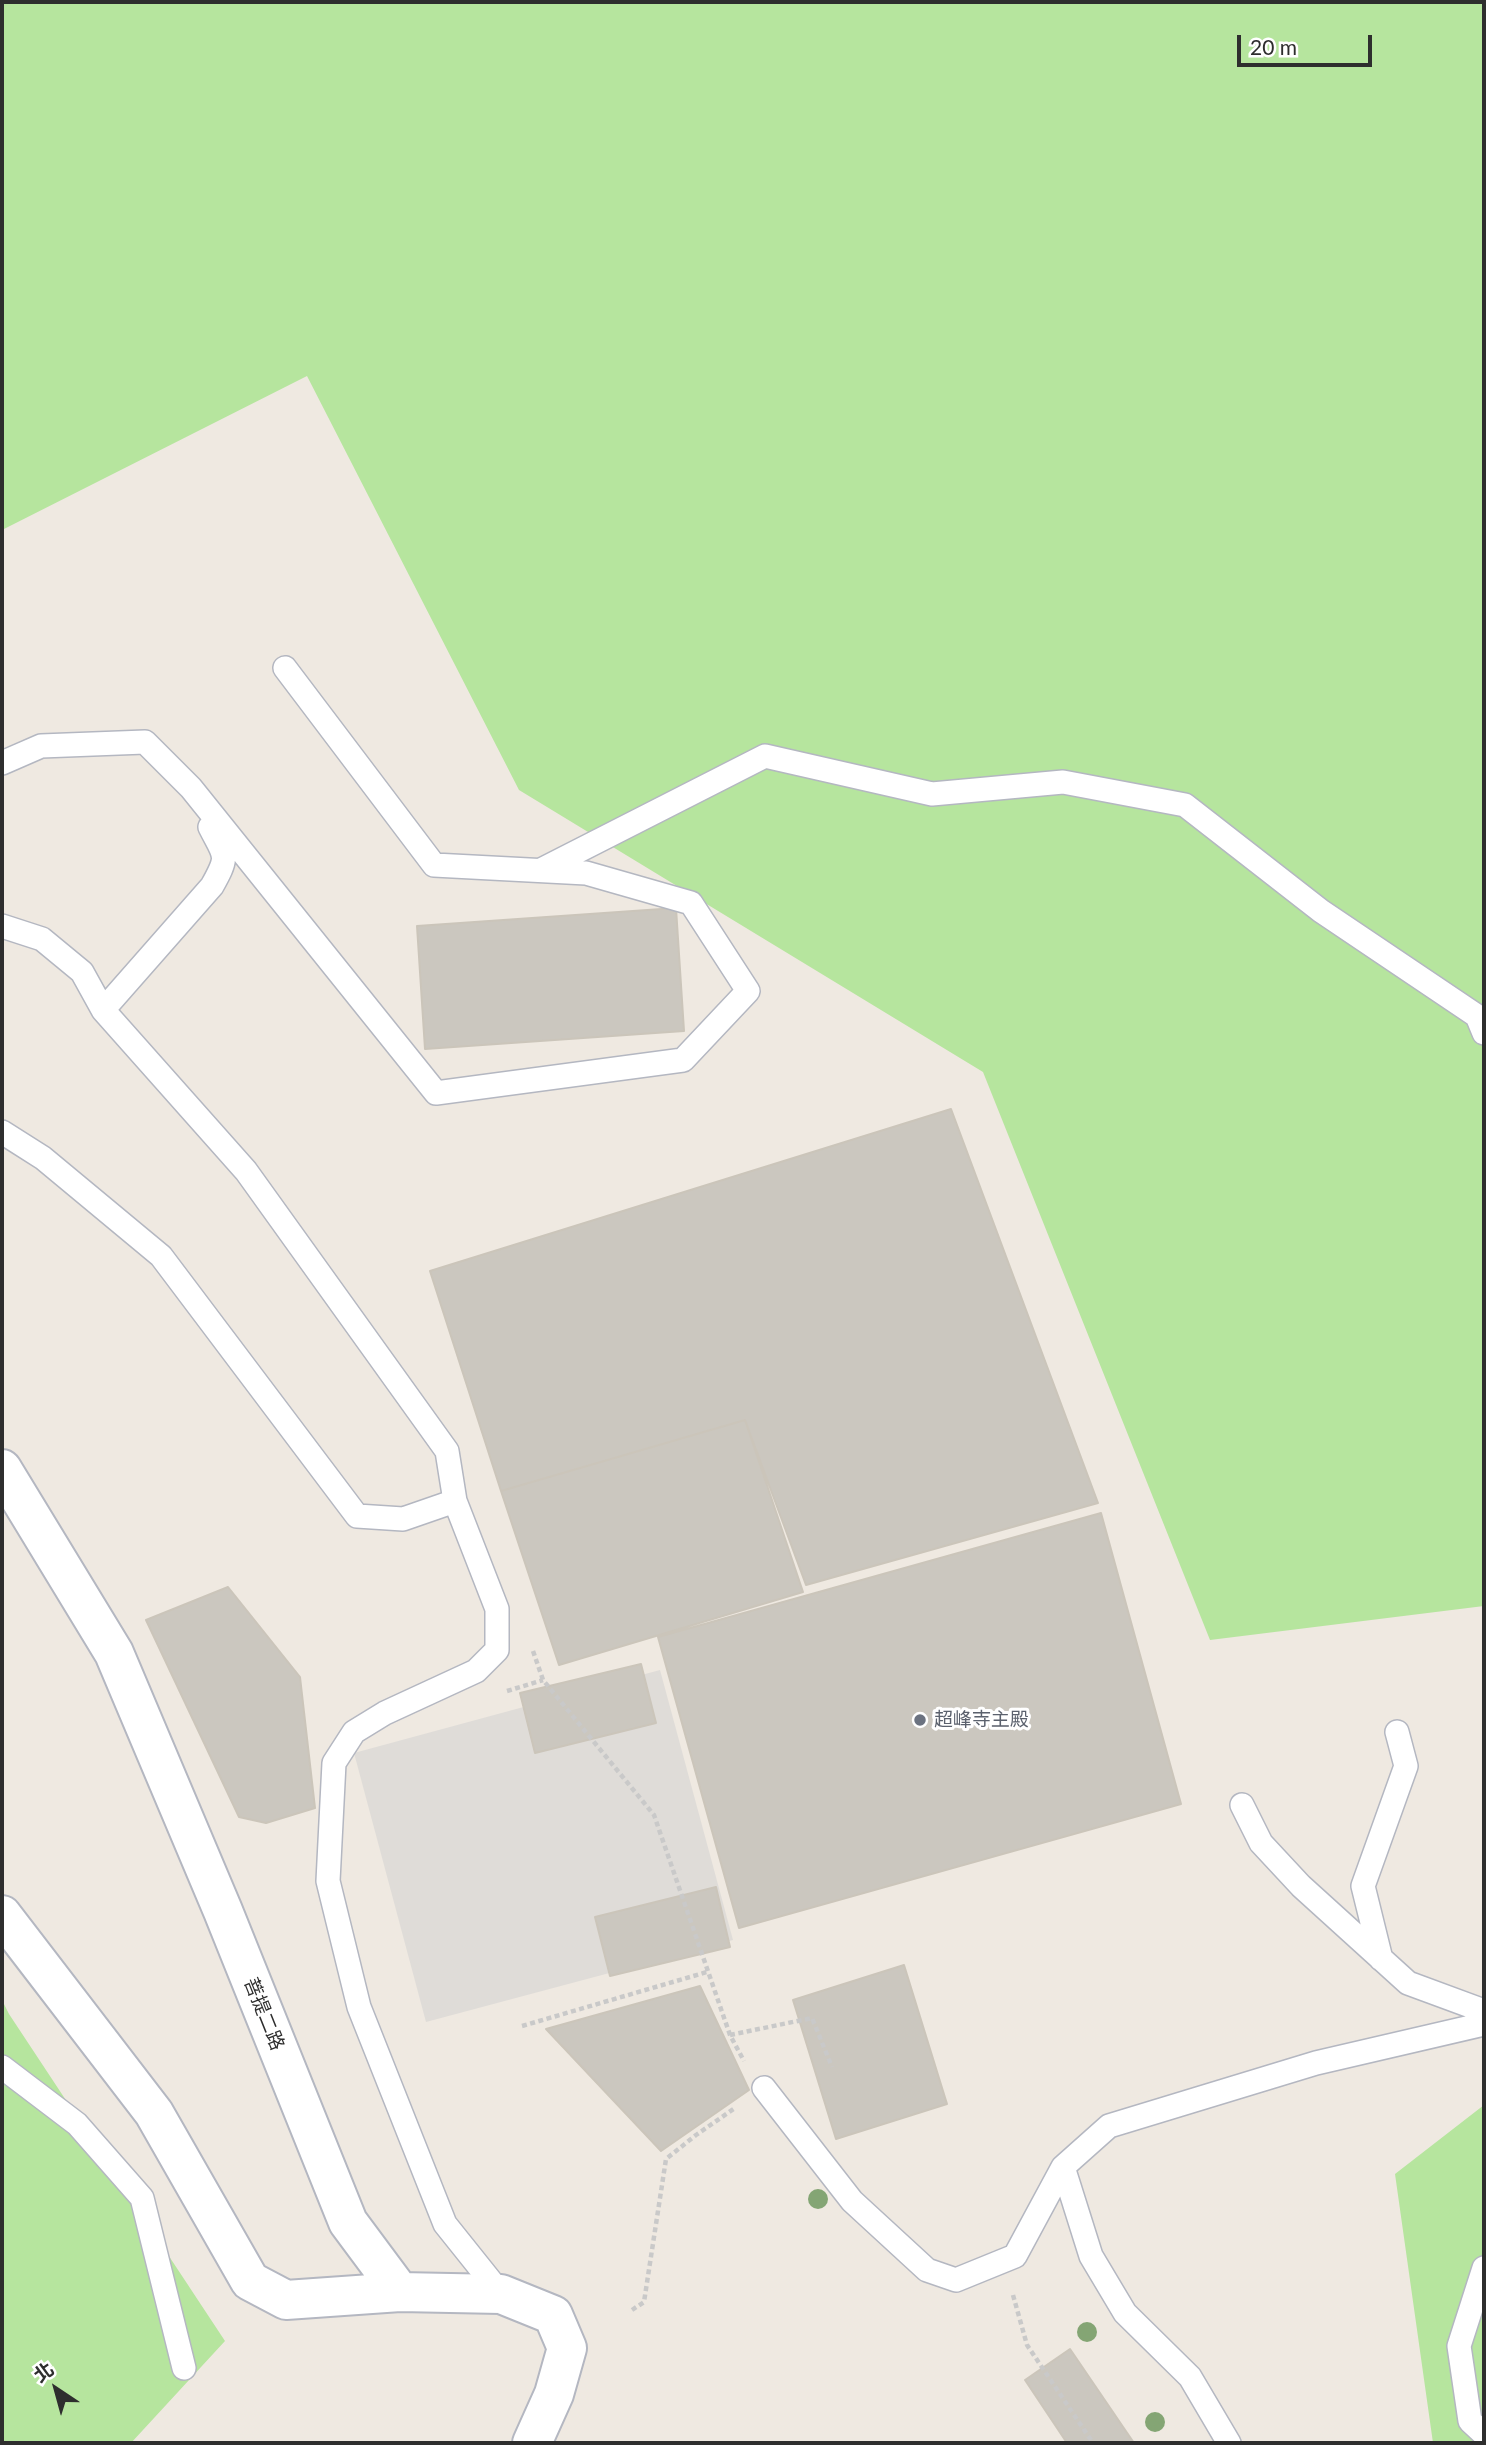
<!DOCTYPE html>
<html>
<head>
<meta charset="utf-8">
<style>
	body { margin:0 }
	#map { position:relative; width:1486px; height:2445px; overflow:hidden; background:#efe9e1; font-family:Lato,"Noto Sans TC",sans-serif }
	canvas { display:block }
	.frame { position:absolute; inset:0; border:4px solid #2e2e2e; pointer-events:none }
	.north { position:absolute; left:21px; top:2354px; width:70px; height:70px; -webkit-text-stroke:5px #fff; paint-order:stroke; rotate:324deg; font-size:19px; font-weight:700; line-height:28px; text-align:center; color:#2e2e2e }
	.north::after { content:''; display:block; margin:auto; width:24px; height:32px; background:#2e2e2e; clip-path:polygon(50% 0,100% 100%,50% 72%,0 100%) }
	.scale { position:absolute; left:1237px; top:35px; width:135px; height:32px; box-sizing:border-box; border:4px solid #2e2e2e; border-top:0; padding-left:9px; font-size:21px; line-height:24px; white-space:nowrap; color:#2e2e2e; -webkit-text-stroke:5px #fff; paint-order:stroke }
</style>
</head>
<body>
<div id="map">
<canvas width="1486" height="2445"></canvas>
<div class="frame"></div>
<div class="north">北</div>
<div class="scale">20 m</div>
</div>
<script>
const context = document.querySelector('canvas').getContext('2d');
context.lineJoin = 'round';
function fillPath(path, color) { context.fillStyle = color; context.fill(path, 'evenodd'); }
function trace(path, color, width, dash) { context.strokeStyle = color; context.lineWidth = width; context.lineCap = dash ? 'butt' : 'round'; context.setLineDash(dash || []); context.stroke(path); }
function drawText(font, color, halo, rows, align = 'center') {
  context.font = font + ' Lato,"Noto Sans TC",sans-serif'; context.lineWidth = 6; context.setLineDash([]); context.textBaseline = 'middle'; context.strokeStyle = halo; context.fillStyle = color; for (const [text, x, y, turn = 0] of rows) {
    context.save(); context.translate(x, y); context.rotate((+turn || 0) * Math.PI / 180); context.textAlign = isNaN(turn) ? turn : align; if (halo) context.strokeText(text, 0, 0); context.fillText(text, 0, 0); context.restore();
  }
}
const green = new Path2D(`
	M2,2H1484V1606L1210,1640L983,1072L519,790L307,376L2,530Z
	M2,2000L9,2014L225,2341L131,2443H2Z
	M1484,2105V2443H1433L1395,2174Z`);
const plaza = new Path2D(`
	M660,1670L733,1940L426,2022L354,1753Z`);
const building = new Path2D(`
	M676,908L684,1031L425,1049L417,926Z
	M951,1109L1098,1503L806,1585L745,1420L501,1491L430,1271Z
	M745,1420L803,1592L559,1665L501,1491Z
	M1101,1513L1181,1804L739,1928L658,1637Z
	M228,1587L300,1677L315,1808L266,1823L239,1817L146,1620Z
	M641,1664L656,1723L535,1753L520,1693Z
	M716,1887L730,1947L610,1976L595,1917Z
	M904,1965L947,2104L836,2139L793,2000Z
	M700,1986L749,2090L661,2151L546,2029Z
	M1070,2349L1134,2443H1067L1025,2380Z`);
const path = new Path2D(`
	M533,1651L543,1680L654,1815L730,2035L744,2061
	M507,1691L543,1680
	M522,2026L707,1972
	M730,2035L812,2018L832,2067
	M1013,2295L1027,2345L1093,2443
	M632,2310L644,2302L666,2159L696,2135L735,2108`);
const lane = new Path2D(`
	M2,763L41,746L145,742L191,788L436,1093L683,1060L748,991L691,903L586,873L434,865L285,668
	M543,869L765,756L932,794L1063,782L1185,805L1321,911L1477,1016L1484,1033
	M2,926L42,939L82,972L103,1010L246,1171L447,1451L455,1501L403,1519L357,1516L161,1256L43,1158L2,1132
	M103,1010L212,886C230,854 225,857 210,827
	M455,1501L497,1609V1650L476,1671L385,1713L354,1732L334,1763L328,1881L359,2007L445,2224L501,2294
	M1242,1805L1261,1843L1301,1886L1408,1983L1484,2011
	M1381,1959L1363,1886L1406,1766L1397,1732
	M2,2067L77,2124L142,2198L184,2368
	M764,2088L852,2201L927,2270L956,2280L1015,2256L1063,2167L1109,2126L1316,2063L1484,2024
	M1063,2167L1091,2256L1125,2313L1190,2377L1229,2443
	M1484,2268L1459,2346L1470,2421L1484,2434`);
const street = new Path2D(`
	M2,1469L114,1653L223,1911L348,2222L400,2292L501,2294L553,2315L567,2348L554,2394L532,2443
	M2,1915L154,2113L250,2281L286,2300L400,2292`);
const trees = [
	[818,2199],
	[1087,2332],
	[1155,2422]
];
const markers = [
	[920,1720,7,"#6b7280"]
];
const worshipNames = [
	["超峰寺主殿",934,1720]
];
const streetNames = [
	["菩提二路",264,2014,68]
];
fillPath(green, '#b6e59e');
fillPath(plaza, '#dfdcd8');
fillPath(building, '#cbc7bf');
trace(building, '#cbc5ba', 2);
trace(lane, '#b4b7c1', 26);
trace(street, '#b4b7c1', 42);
trace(path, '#c9c9c9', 4.5, [5, 3.5]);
trace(lane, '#fff', 23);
trace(street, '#fff', 38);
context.fillStyle = '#84a574';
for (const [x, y] of trees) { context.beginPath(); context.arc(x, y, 10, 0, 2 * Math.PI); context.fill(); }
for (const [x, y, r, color] of markers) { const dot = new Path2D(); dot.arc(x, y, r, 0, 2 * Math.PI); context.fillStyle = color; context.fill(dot); trace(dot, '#fff', 2.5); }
drawText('19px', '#5b616d', '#fff', worshipNames, 'left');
drawText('19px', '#2e2e2e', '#fff', streetNames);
</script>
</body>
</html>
